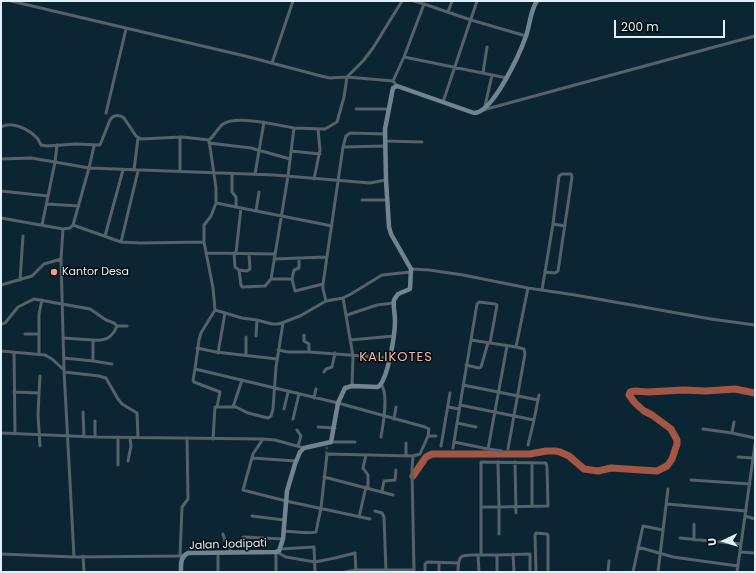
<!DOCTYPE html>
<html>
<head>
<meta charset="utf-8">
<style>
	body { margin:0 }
	#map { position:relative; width:756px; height:573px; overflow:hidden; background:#0b2532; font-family:Poppins,sans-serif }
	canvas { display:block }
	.frame { position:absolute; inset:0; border:2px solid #e1f1f9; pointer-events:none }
	.north { position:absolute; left:704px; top:521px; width:40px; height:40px; -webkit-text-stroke:3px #040d12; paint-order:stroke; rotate:266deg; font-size:11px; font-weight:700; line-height:16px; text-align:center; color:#e1f1f9 }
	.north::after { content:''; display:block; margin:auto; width:14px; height:18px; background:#e1f1f9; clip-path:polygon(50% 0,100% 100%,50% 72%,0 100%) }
	.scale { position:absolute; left:614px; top:20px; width:111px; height:18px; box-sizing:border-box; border:2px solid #e1f1f9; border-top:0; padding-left:5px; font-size:12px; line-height:14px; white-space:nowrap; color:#e1f1f9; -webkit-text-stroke:3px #040d12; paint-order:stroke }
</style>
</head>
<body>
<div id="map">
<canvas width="756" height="573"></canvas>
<div class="frame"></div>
<div class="north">U</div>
<div class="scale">200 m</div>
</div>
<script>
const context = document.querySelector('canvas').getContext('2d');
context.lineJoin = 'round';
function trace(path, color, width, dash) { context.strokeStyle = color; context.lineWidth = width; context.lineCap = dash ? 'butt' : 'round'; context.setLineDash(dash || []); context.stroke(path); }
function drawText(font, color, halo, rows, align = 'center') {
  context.font = font + ' Poppins,sans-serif'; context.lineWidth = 3; context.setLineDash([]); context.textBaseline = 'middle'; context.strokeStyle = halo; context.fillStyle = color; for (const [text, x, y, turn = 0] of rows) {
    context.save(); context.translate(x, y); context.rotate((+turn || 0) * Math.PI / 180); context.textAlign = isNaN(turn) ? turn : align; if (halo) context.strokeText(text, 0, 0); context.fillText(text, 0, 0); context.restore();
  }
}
const river = new Path2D(`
	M413,476L426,457L432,454H530L546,451H555L560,452L569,456L584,469L598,471L611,468L657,471L667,466L672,459L677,444V440L671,429L652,415L644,411L635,403L629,395L630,392L635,391L648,392L683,390L706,391L735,389L755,393`);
const streetTunnel = new Path2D(`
	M326,454L327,444`);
const street = new Path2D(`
	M11,1L245,56L321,76L330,78L347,77L393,81L397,86
	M414,1L424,4
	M448,12L452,1
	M404,57L507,78
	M272,63L293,1
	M483,73L487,47
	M393,81L404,57L424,4L471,20L526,36
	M443,102L477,1
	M485,106L492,75
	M356,109H389
	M483,110L755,36
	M106,113L126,29
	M1,127C12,121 28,129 36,137C39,139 39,142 41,145L47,146L76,144L100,145L110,120C113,115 119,114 124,118L136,136L141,139L182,137L209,140C214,136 218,128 223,124C237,115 278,125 294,128L288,176L271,279
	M294,128L325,129L337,122L344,97L347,77L363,61L373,48L402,1
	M209,140L216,188V203L332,226
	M385,141L422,142
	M209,143L251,148L290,159
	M57,145L55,162L89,168L94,146
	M343,147L386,146
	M291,151L320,154
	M1,159L31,158L55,162L42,225
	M134,170L138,138
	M138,171L121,242L140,243L204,242L213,288L215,310
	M180,171V137
	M232,174V192L236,197V207
	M255,174L264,122
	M314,179L320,150L318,129
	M1,191L48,196
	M362,200H387
	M47,204L79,206
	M256,211L259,192
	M1,218L63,229L61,259L64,370
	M553,224L565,226
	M73,225L121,242
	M63,229L70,228L73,225L89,168L274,175L370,183L386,180
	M105,236L123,170
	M204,242V225L211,216L216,203
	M207,253L274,254
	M234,253L235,267L239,270L241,285L242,287L265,286L271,279H292L295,291L323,284
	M236,253L241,208
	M274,259L327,257
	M411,269L429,270L463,275L528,288L575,295L711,319L755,325
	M239,270L247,271L250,269L249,254
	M411,272L382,275L351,294L343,298L326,301L300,316L279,324H272L257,320L242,318L215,310L201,333L199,340L195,369L338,403L425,427L429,429L428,436H436
	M292,279L294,270L299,268V258
	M20,280L23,236
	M1,285L32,276L44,264L61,259
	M542,290L553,224L559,176L562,174H571L572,177L558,271L555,273L545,272
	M343,298L353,356L352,386
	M326,301L323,289V284L343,147L346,136L350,133L385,134
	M347,315L377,305L393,303
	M1,324L5,323L18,307L34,299L90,309L106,320L114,323L117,326H127
	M25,334H39
	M304,335V341L309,344V352
	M256,336L257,320
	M246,337V355
	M63,338L93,340V361
	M93,340C106,341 112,338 117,326
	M350,340L394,336
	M471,340L516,347L528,288
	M490,343L497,305L495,304L479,302L477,304L460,405L534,420L539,395
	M197,348L216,352L277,359
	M278,350L288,352H309L389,358
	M1,351L45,355L52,359L64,370L74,557L183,556
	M14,352L15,433
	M218,353L225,313
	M39,354V314L42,300
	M64,358L93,361L112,364
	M466,365L479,368L481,367L488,343
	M195,369L193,380L194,382L220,392L217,407
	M64,372L99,376L106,378L118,399L122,404L137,413L138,437
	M324,372L326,369L332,367L335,353
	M463,385L538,400
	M14,392L39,393L38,415L40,446
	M39,393L40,376
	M314,398L316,389
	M460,405L454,442L488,449L507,346
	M233,407L242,380
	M448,407L459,409
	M284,409L288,392
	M83,412L84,437
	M293,419L299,394
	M394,419L396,407
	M95,421V437
	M457,423L476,427
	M318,427L335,428
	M703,429L732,433L755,438
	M297,430L301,436L298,446
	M1,433L95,437L263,439L275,440L304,448
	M732,433L734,422
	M381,437C383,425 389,394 381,384
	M213,439L215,407H236L248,413L268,418L271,416L273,409L276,367L283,323
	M263,439L253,454L243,490L286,501L370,519
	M331,442H355
	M528,445L534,420
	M441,446L450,393
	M453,448L454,442
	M488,449L502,451
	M508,449L525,354L524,349L516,347
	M366,455L363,468L368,475V488
	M406,456V443
	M413,456L420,454L428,436
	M738,457L753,458
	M252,458L296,461
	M128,461L131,446L130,438
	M515,462L516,513
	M532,463V506
	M118,465V438
	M324,477L393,495
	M691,480L750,484
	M382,491L384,481L395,480L396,470
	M667,504L746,511
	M482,507H499L498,462
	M375,511L382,513L384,517L386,571
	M252,516L284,520
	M745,516L755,444
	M359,517L366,487
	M283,531C290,531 312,534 316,532L321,508L327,454L413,456L412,469L414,572
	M223,534L225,541L230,544V552
	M243,537L283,539
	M680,538L741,544
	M694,540V524
	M638,547L673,557L738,566
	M281,549L314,547L315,572
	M276,552V572
	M277,552L286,557L315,562L335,558L355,553L356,572
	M740,552L755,553
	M1,554L74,557
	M481,554V462L546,463L547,467L548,506L499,507V534
	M513,554L514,572
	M478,555H497L530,554V572
	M497,555V572
	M83,556L84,572
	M180,556L182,507L188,499L187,438
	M439,563V572
	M218,572V552
	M345,572L356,570H414
	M425,572V564L427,562L458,563
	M458,572C458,553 462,555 478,555L479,572
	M536,572L535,535L536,533L547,534L548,535V572
	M608,572L609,561
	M633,572L643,526L663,530
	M658,572L668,489
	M737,572L745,516L755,519`);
const secondary = new Path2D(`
	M181,572C181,564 180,557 188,553L276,552L279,551L283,539L287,491L295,464L300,452L304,448L331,442L338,403L345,388L352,386L378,387C388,380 395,334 395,321C395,314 393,307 394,300L398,294L410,289L411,269L391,234L389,227L386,180L385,129L393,88L397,86L474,113C493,113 520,53 526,36C530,25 530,11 537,1`);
const markers = [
	[54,272,4,"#f49e8a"]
];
const poiNames = [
	["Kantor Desa",62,272]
];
const streetNames = [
	["Jalan Jodipati",228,545,-2]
];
const quarterNames = [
	["KALIKOTES",396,358]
];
trace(river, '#a45645', 7);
trace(streetTunnel, '#2b4450', 3, [3, 1.5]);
trace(street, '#566168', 3);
trace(secondary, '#72858f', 4.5);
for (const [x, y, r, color] of markers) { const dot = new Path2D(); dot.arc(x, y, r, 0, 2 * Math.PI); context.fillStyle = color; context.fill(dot); trace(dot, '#040d12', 1.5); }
drawText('11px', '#e1f1f9', '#040d12', poiNames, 'left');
drawText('11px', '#e1f1f9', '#040d12', streetNames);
context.letterSpacing = '1px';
drawText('13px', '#f7b6a6', '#040d12', quarterNames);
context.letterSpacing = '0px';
</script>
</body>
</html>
